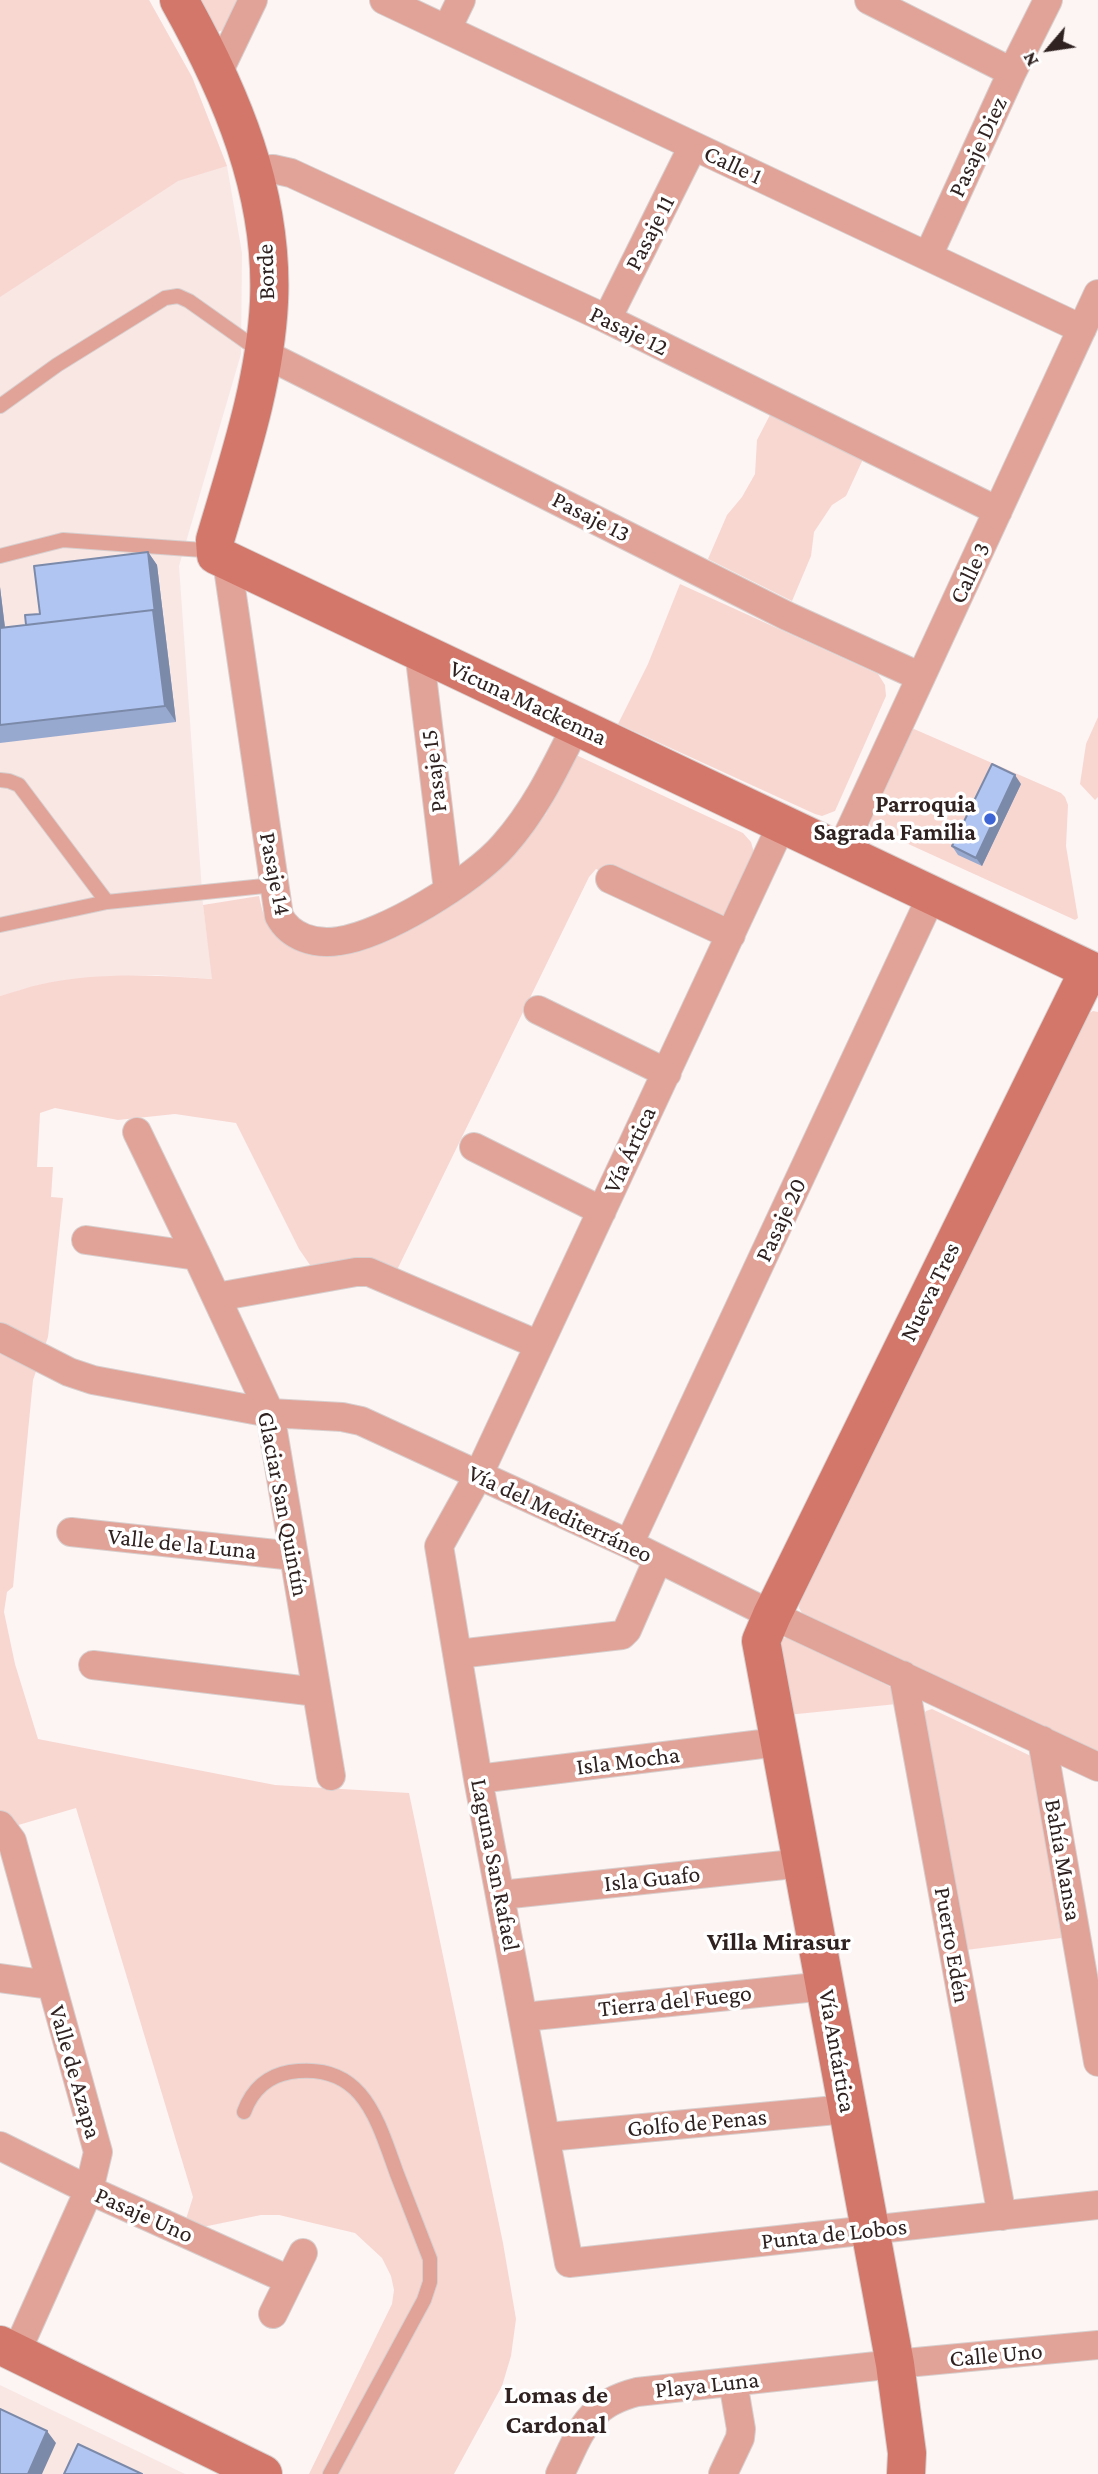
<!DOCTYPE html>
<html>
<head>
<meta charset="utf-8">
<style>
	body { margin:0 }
	#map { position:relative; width:1098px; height:2474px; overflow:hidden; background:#fcf5f4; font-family:"Crimson Pro",serif }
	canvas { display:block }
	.north { position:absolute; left:1014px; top:14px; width:70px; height:70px; -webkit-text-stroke:5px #fff; paint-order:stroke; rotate:241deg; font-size:19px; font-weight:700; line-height:28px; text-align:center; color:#2f2220 }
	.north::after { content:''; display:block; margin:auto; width:24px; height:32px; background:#2f2220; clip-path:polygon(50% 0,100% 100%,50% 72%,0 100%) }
</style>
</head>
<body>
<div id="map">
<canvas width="1098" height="2474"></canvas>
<div class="north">N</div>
</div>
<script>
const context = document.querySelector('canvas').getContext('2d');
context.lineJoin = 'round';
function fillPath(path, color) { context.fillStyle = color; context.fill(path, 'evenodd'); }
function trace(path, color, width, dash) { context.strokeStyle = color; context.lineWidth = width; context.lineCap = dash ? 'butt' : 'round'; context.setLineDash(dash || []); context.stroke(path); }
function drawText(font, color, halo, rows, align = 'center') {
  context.font = font + ' "Crimson Pro",serif'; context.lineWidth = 7; context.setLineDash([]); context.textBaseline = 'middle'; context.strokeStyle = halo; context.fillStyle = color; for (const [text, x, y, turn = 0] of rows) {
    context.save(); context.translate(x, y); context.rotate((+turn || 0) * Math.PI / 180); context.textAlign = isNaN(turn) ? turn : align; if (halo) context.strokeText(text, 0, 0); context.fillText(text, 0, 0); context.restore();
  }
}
const built = new Path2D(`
	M0,0H149L192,77L227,166L242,253L241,354L179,566L203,905L213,979L154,975L101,977L43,984L0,996Z
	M0,2385L185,2474H0Z`);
const green = new Path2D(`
	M0,0H149L192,77L227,166L178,181L0,297Z
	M196,0H240L225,29L216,33Z
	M771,413L864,457L846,496L832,505L814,532L811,556L792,601L708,559L727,515L742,497L755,474L757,440Z
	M680,584L878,674L885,685L886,696L835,811L822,816L815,814L618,724L648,664Z
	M1098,717V797L1095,800L1080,784L1086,744Z
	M914,729L1061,793L1065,797L1068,805L1066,846L1078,918L1075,920L871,827L868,821L909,730Z
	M574,754L743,833L751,842L755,856L725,916L712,919L596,869L589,877L396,1272C382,1268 365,1260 350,1260C337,1260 325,1265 310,1265L299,1249L236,1123L175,1114L118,1120L55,1108L40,1113L37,1167H53L51,1197L63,1198L48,1337L33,1380L13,1587L7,1592L4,1612L15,1664L38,1739L275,1785L409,1793L503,2243L516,2319L511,2356L502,2386L454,2474H309L392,2304L394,2290L391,2276L382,2258L355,2233L279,2215H261L198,2228L186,2219L193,2197L76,1808L15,1826L0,1810V996C14,992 28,987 42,984C98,972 156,975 212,979L203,905L259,896C266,930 275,946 311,952L527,838L546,814L565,765Z
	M1093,1011L1098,1012V1753L804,1616L799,1608L800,1599L1088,1014Z
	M784,1638H791L889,1686L897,1695V1704L787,1715L778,1641Z
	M932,1709L1033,1757L1069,1937L966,1950L923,1715L926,1711Z`);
const lane = new Path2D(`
	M0,406L57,365L165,298L178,296L189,301L261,352
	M0,556L63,540L203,550L215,554
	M0,780L9,781L19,785L107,902
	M0,925L107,902L274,885
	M244,2112C252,2090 267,2076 290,2072C363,2061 377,2119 397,2174C408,2202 419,2230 430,2259V2282L424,2300L330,2474`);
const street = new Path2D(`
	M384,0L1082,329
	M869,0L1012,72
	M447,29L461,0
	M218,73L253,0
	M254,170L273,169L291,173L607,319L998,511
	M928,256L1012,72L1048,0
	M607,319L693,146
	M263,353L787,616L921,677
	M227,561L279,916C290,937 315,945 339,941C384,935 474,880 504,845C536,809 555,768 576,726
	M419,651L448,890
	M782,824L478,1476L439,1546L478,1779L569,2263L1098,2205
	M840,852L1098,294
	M610,879L731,935
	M538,1010L667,1073
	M137,1132L197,1256L270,1413L331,1776
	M474,1147L602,1211
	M86,1240L197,1256
	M217,1297L356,1272H369L539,1345
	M0,1337L69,1372L93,1380L270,1413L342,1417L361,1421L629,1544L772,1615L1098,1767
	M71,1532L294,1556
	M629,1544L932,895
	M458,1654L622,1635L627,1630L658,1559
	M93,1665L317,1692
	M903,1675L1002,2216
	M1042,1740L1098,2062
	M478,1779L778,1742
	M0,1825L12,1841L98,2152L89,2190L16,2353
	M501,1895L803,1863
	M0,1978L50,1985
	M524,2017L826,1986
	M547,2137L847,2109
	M0,2146L89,2190L289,2280
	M273,2314L303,2253
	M560,2474C581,2432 586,2405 637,2392L895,2364L1098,2345
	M723,2474L740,2438L741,2429L733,2382`);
const secondary = new Path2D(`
	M179,0C231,93 274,193 269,302C265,383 238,462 215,540L216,555L1098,974
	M0,2345L263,2474
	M906,2474L907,2453L895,2364L761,1641L772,1615L1089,970`);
const wall = new Path2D(`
	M148,552L157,565L176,722L0,743V587L5,627L26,625L40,614Z
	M1021,784L982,866L958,855L952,846Z`);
const shadedWall = new Path2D(`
	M148,552L157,565L176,722L165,706L153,610Z
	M0,587L7,645L0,635Z
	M1015,775L1021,784L982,866L976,858Z
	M47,2431L56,2443L42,2474H28Z`);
const building = new Path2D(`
	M148,552L155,614L153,610L26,625L25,615L40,614L34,566Z
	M153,610L165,706L0,725V628Z
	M992,764L1015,775L976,858L952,846Z
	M0,2409L47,2431L28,2474H0Z
	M78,2444L142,2474H64Z`);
const markers = [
	[990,819,7,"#3d65d6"]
];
const streetNames = [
	["Pasaje Diez",978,147,-65],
	["Calle 1",733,165,25],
	["Pasaje 11",650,233,-63],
	["Borde",266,272,-92],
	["Pasaje 12",629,331,26],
	["Pasaje 13",591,517,27],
	["Calle 3",970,573,-65],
	["Vicuna Mackenna",528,703,25],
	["Pasaje 15",434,771,-97],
	["Pasaje 14",275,874,79],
	["Vía Ártica",630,1150,-65],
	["Pasaje 20",781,1220,-65],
	["Nueva Tres",930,1292,-64],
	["Glaciar San Quintín",283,1504,79],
	["Vía del Mediterráneo",560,1514,25],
	["Valle de la Luna",182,1544,6],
	["Isla Mocha",628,1761,-7],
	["Bahía Mansa",1063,1860,80],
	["Laguna San Rafael",495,1865,79],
	["Isla Guafo",652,1879,-6],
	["Puerto Edén",952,1945,80],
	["Tierra del Fuego",675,2001,-6],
	["Vía Antártica",837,2051,80],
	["Valle de Azapa",75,2072,74],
	["Golfo de Penas",697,2123,-5],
	["Pasaje Uno",144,2215,24],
	["Punta de Lobos",834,2234,-6],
	["Calle Uno",996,2355,-5],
	["Playa Luna",707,2385,-6]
];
const poiNames = [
	["Parroquia",976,805],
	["Sagrada Familia",976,833]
];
const neighbourhoodNames = [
	["Villa Mirasur",779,1942],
	["Lomas de",556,2395],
	["Cardonal",556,2425]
];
fillPath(built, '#f9e7e4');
fillPath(green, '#f8d7d1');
trace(lane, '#d7cfce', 16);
trace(street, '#d7cfce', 30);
trace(secondary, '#d7cfce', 40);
trace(lane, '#e1a297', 14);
trace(street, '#e1a297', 28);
trace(secondary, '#d27769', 38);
fillPath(wall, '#98a9d0');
fillPath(shadedWall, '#7c8aa9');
fillPath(building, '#b1c5f2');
trace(building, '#7c8aa9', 2);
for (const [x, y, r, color] of markers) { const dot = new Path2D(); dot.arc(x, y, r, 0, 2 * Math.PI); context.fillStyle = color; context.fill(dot); trace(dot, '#fff', 2.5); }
drawText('24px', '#2f2220', '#fff', streetNames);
drawText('bold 24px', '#2f2220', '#fff', poiNames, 'right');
drawText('bold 26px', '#2f2220', '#fff', neighbourhoodNames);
</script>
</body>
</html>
